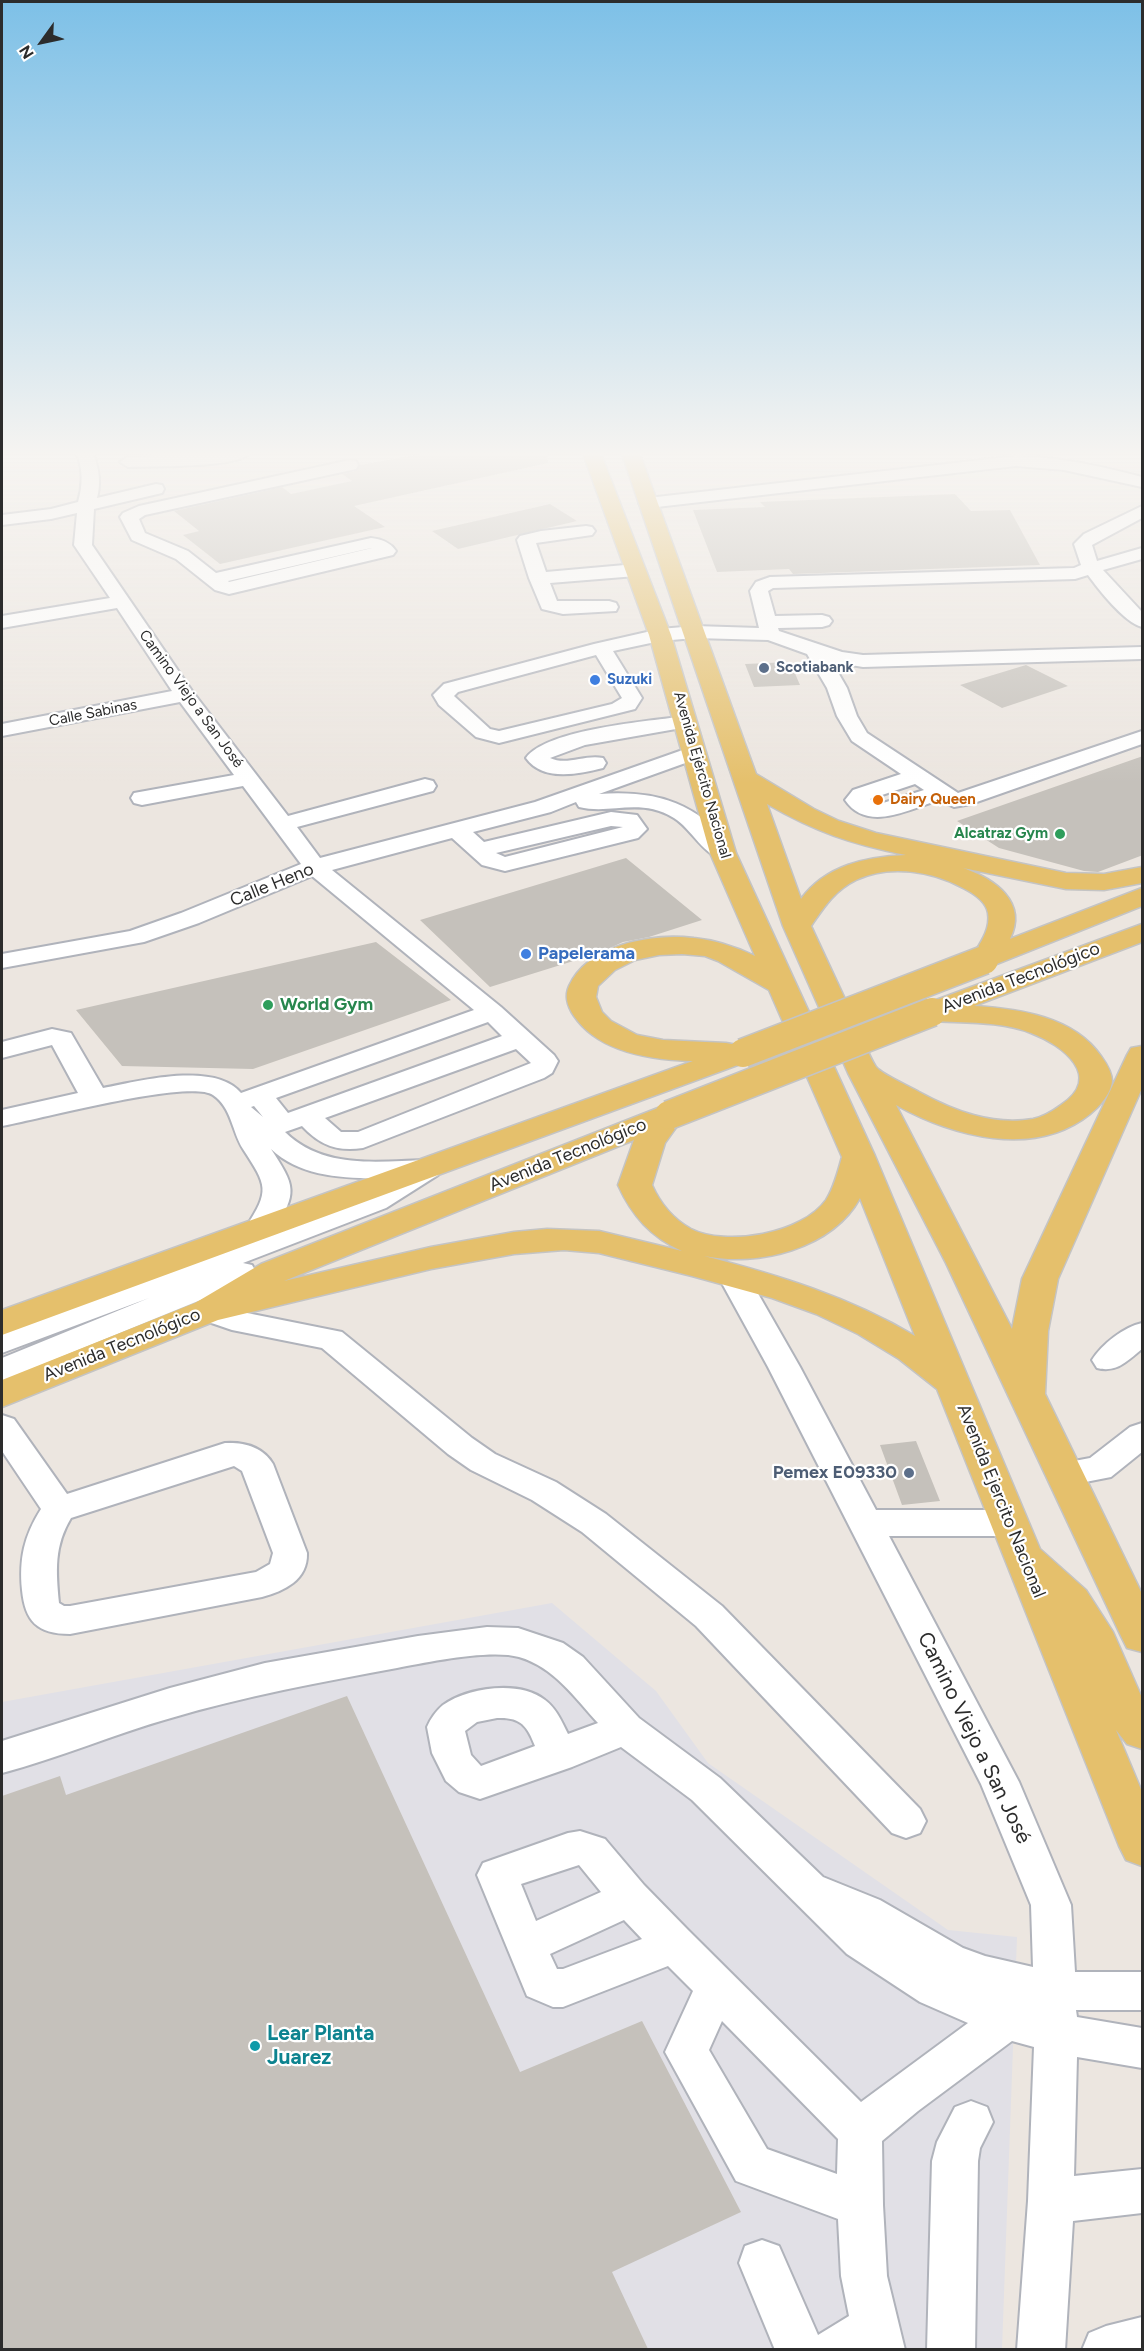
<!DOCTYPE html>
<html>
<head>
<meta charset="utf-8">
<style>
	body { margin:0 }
	#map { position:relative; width:1144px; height:2351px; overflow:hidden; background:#ece6e0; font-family:Figtree,sans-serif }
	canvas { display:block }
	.frame { position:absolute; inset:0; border:3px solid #2c2c2c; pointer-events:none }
	.north { position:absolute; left:12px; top:12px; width:60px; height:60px; -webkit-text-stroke:4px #fff; paint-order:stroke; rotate:237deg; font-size:16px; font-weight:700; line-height:24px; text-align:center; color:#2c2c2c }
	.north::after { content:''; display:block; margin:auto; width:21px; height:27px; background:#2c2c2c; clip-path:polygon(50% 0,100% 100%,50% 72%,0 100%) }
</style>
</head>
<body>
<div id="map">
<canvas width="1144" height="2351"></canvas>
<div class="frame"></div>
<div class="north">N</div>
</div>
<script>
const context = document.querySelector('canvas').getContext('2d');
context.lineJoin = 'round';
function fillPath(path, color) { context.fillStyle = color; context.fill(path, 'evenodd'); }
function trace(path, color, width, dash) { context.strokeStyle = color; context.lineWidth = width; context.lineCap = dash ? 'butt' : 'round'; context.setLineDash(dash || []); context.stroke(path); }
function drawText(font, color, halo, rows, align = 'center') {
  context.font = font + ' Figtree,sans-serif'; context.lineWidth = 4.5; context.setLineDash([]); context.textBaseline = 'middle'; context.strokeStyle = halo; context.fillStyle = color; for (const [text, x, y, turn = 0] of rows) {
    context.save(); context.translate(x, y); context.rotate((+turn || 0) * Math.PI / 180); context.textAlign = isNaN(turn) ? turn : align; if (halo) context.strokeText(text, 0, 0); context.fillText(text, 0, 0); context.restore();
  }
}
const industrial = new Path2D(`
	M552,1603L656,1691L708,1763L948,1930L1017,1937L1002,2349L2,2350V1702Z`);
const building = new Path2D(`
	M421,454H547L548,463L354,506L385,527L220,564L183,535L199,531L174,511L282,487L291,494L352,481L342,474L356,471L360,465Z
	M955,494L971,511L1010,510L1040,565L793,574L789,569L717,572L693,510L765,507L760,502Z
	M550,504L577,521L458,549L432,531Z
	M790,662L800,685L754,687L745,664Z
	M1026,665L1068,686L1002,708L960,685Z
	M1143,756V855L1098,872L1084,871L999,848L957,821Z
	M626,858L702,920L649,937L623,942L599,953L490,987L420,920Z
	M376,942L451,1000L253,1069L122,1066L76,1010Z
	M916,1441L940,1501L902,1505L880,1445Z
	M347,1696L520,2072L642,2021L741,2212L612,2272L648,2349H2V1796L60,1776L66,1795Z`);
const minor = new Path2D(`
	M77,454H93C99,468 101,483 97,498L156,484L162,485L164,489L162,493L94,509L92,545L192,691L288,816L425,779L433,781L436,786L433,791L297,827L320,858L535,802L694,746L702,747L705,752L702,757L599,794C658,790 700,803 735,853L731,858C707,864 693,829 674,818C639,797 611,815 579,807L576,802L551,812L473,832L484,842L611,812L637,815L647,829L638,838L505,871L482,865L452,838L332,870L501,1007L554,1055L558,1061L552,1073L544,1078L363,1148C337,1152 320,1145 302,1126L285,1132C324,1170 378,1161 428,1160L438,1163L442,1169L438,1175L386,1208L243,1263L252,1265L256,1272L252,1279L2,1381V1358L149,1298L2,1353V1331L258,1236L251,1234L246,1227C270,1190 267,1186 243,1149C232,1132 232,1108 213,1095C188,1079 37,1120 2,1126V1110L78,1093L52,1045L2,1058V1042L52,1029L71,1033L103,1088C138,1081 215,1061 241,1093L474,1010L312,876L199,923L144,942L2,968V954L130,931L181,913L301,864L243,786L142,805L134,803L131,798L134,793L234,775L180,702L2,736V724L172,691L117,608L2,628V616L110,598L74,545L77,513L51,519L2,525V515L51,509L78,502C83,485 83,470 77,454ZM611,826L623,827L505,857L496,853ZM488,1022L502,1036L288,1113L276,1098ZM516,1049L531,1063L358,1132H341L325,1118ZM254,1106L263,1117L251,1107ZM271,1149C302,1179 352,1179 393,1178L366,1196L274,1230C298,1192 295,1186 271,1149Z
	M210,454H248C237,468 149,466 128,467L120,462L128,457Z
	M1016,456C1059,457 1101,466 1142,477V487L1064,470L1016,466L648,508L642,507L639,503L642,499L648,498Z
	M350,460L356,461L358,465L356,469L145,515L139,519L145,533L188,551L216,573L371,538C381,539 390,542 396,551L393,555L229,594L215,590L176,559L132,540L120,517L123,513L139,506ZM372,548L229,582L228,581L371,548Z
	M1142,506V518L1092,545L1097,561L1142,548V559L1103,570L1142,612V627C1124,622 1099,590 1088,575L1075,579L773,588L768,591L775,616L822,615L829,617L832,621L829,625L822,627L778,628L779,631L842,652L863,655L1142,647V659L863,667L832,662L847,688L857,716L867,733L958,793L1142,731V744L971,804L954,807L939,800C910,809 867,833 845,800L853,790L901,774L852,741L837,716L827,688L807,654L768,640L695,638L660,641L613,651L642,698L635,709L499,743L476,737L439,705L433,695L444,684L594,644L660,629L695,626L759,628L750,591L756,582L770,577L1074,568L1081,565L1074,544L1084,534ZM596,655L622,698L612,704L499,731L490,729L454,696L458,692ZM915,784L924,790L880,804L870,799Z
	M586,526L592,527L595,531L592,535L536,543L546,572L636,564L642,566L645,570L642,574L636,576L550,583L557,601H609L616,603L618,607L616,611L563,614L542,609L529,578L517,540L520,536L541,531Z
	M686,716L693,718L696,722L693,726L585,745L550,758C567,766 585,754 603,758L606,763L603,768C579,774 543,782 526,758C546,729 651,721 686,716Z
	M733,1266L744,1269L800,1367L876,1510H1009L1021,1514L1026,1523L1021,1532L1009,1536H889L1019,1782L1071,1905L1075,1972H1142V2010H1076L1077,2017L1142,2028V2068L1077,2057L1074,2176L1142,2169V2213L1073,2221L1065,2350H1017L1028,2201L1034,2047L1012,2041L918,2111L882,2141L883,2205L887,2276L905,2350H775L739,2263L745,2246L762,2240L779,2246L818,2335L849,2316L841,2276L838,2219L736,2181L665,2052L693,1991L668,1966L563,2007H553L527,1996L477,1875L483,1863L568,1833L580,1831L605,1839L644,1885L688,1930L861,2102L968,2023L920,2002L847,1954L692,1800L621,1747L572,1767L480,1799L459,1792L446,1781L432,1753L427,1727C431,1718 436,1711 443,1705C468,1687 520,1680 545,1700C556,1708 562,1722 568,1734L598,1723C575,1698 554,1667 519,1657C490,1649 428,1662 397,1668C321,1682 245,1696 171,1718C114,1734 59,1758 2,1773V1741L170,1688L265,1663L418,1636L487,1627L518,1628L563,1643L583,1657L639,1718L720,1778L823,1877L880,1900L963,1948L985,1956L1033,1967L1031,1905L981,1784L768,1367L718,1276L722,1269ZM497,1718C520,1717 527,1725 535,1746L481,1766L471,1755L465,1731L477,1722ZM579,1865L601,1892L536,1921L521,1884ZM624,1920L642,1939L563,1969H557L550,1954ZM722,2021L838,2139L837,2174L767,2149L709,2050Z
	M208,1301L247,1313L342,1332L472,1438L495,1454L556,1482L606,1514L722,1606L920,1809L926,1821L920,1833L906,1838L892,1833L696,1626L582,1532L532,1500L471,1470L448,1454L322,1348L232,1330L197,1318L193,1311L197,1304Z
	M1142,1323V1349C1127,1361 1117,1373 1097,1368L1092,1360C1102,1344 1124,1327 1142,1323Z
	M2,1415L14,1419L67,1494L225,1443C244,1442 263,1447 273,1464L307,1553C308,1580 284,1591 262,1597L70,1634C37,1634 25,1621 22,1590C19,1559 24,1536 41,1509L2,1451ZM234,1466L242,1471L273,1553L270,1564L256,1572L70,1606H64L59,1603C56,1571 54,1546 71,1518Z
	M1142,1423V1452L1111,1477L1065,1486L1053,1483L1048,1474L1053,1465L1090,1458L1130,1427Z
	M971,2101L987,2107L993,2122L980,2148L978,2161L975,2350H927L932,2161L937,2142L955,2107Z
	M1142,2317V2350H1082L1089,2333L1106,2326Z`);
const major = new Path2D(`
	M583,454H601L671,635L736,853L875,1156L1040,1549L1086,1590L1113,1632L1142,1698V1749L1127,1744L1116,1730L1142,1792V1866L1126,1860L1119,1846L937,1389L899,1359L858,1334L816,1314L772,1298L692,1276L599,1253L564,1250L514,1254L431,1269L218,1320L2,1407V1380L195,1303L261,1264L658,1108L669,1105L680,1108L685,1115L665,1143L652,1185C660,1203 673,1219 691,1229C726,1247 802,1234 826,1200C834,1188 838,1171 842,1157L769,990L718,961L705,956L682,954L659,955L635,960L615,970L598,986L596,997L602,1012L611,1021L637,1035L663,1040L726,1043L737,1045L743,1044L754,1047L758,1053L754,1059L2,1335V1310L693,1061C652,1060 599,1053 574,1016C568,1007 564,997 569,986C588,944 653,933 694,938C715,940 736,947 755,956L710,853L649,635ZM634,1140L618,1185C632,1216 651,1237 682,1251L599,1231L547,1229L514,1232L431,1247L284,1281ZM860,1198L915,1336C849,1297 778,1275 704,1256C758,1267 832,1249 860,1198Z
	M622,454H640L756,774L814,809L839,821L876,833L1066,873L1104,874L1142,867V883L1104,890L1066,889L963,868C995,879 1028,902 1010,939L1142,888V906L984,969L974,966L970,960C978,946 991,931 988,913C986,901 973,893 963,888C932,871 889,864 856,880C834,891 824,907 811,926C826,959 842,992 857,1025C863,1038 868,1055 876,1067C883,1075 909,1086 919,1092C954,1111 993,1126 1033,1119C1043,1117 1053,1111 1061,1105C1104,1077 1063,1045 1031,1033C1001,1021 964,1023 932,1021L921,1018L917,1012L921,1006L928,1003L1142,924V942L974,1006C1019,1009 1073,1016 1101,1056C1106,1063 1112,1072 1112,1081C1111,1094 1099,1107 1090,1114C1034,1159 952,1136 896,1105L1012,1329L1022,1279L1127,1055L1131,1048L1142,1046V1088L1058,1279L1048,1331L1045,1394L1142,1594V1652L1127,1648L1121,1636L946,1263L848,1073L783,926ZM767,804C816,832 851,844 906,855C866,857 826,865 801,899Z`);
const majorBridge = new Path2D(`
	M743,1053L984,960
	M669,1115L932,1012`);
const markers = [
	[764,668,6,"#5c6f8a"],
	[595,680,6,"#3f7fe0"],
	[878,800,6,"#e8710a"],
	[1060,834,6,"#2e9e5b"],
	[526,954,6,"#3f7fe0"],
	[268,1005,6,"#2e9e5b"],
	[909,1473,6,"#5c6f8a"],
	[255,2046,6,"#0f9aa8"]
];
const farServicenames = [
	["Scotiabank",776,668]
];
const farShopnames = [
	["Suzuki",607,680]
];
const farStreetnames = [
	["Camino Viejo a San José",191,699,54],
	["Calle Sabinas",93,713,-11],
	["Avenida Ejército Nacional",702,775,74]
];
const farFoodnames = [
	["Dairy Queen",890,800]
];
const farLeisurenames = [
	["Alcatraz Gym",1048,834]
];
const streetNames = [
	["Calle Heno",272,885,-22],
	["Avenida Tecnológico",1021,978,-21],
	["Avenida Tecnológico",568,1155,-22],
	["Avenida Tecnológico",122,1345,-22],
	["Avenida Ejercito Nacional",1001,1501,68]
];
const shopNames = [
	["Papelerama",538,954]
];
const leisureNames = [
	["World Gym",280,1005]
];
const serviceNames = [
	["Pemex E09330",897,1473]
];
const nearStreetnames = [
	["Camino Viejo a San José",974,1738,64]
];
const nearCulturenames = [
	["Lear Planta",267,2034],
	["Juarez",267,2058]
];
fillPath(industrial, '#e1e0e6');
fillPath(building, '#c5c1bb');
trace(minor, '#b0b3bb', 4);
trace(major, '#c4c4c4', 3);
fillPath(minor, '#fff');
fillPath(major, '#e5c06c');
trace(majorBridge, '#c4c4c4', 31, []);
trace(majorBridge, '#e5c06c', 28);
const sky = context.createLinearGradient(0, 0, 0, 783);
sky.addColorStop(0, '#7dc0e7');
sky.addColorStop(0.58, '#f6f4f1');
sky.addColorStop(1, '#f6f4f100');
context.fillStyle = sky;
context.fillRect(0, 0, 1144, 783);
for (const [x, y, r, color] of markers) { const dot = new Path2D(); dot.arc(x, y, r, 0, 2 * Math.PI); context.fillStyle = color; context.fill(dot); trace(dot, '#fff', 2); }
drawText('bold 15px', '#4e5e75', '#fff', farServicenames, 'left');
drawText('bold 15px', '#366cbe', '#fff', farShopnames, 'left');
drawText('15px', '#2c2c2c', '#fff', farStreetnames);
drawText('bold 15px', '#c56008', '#fff', farFoodnames, 'left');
drawText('bold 15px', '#27864d', '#fff', farLeisurenames, 'right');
drawText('18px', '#2c2c2c', '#fff', streetNames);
drawText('bold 18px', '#366cbe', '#fff', shopNames, 'left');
drawText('bold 18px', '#27864d', '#fff', leisureNames, 'left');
drawText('bold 18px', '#4e5e75', '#fff', serviceNames, 'right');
drawText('21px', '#2c2c2c', '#fff', nearStreetnames);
drawText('bold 21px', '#0d838f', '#fff', nearCulturenames, 'left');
</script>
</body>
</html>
